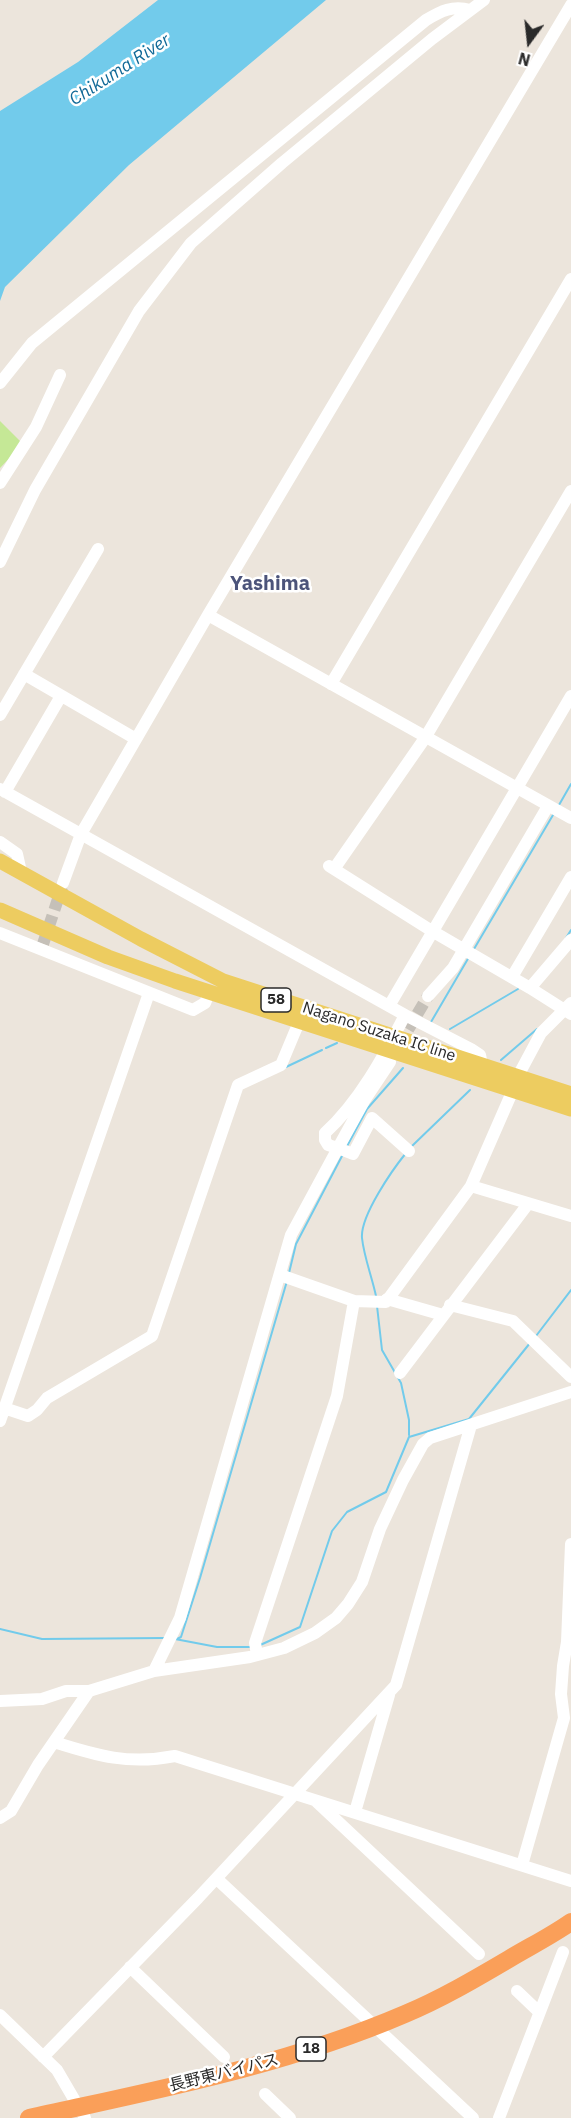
<!DOCTYPE html>
<html>
<head>
<meta charset="utf-8">
<style>
	body { margin:0 }
	#map { position:relative; width:571px; height:2118px; overflow:hidden; background:#ece5dc; font-family:"IBM Plex Sans",sans-serif }
	canvas { display:block }
	.north { position:absolute; left:499px; top:12px; width:60px; height:60px; -webkit-text-stroke:4px #fff; paint-order:stroke; rotate:195deg; font-size:16px; font-weight:700; line-height:24px; text-align:center; color:#2a2a2a }
	.north::after { content:''; display:block; margin:auto; width:21px; height:27px; background:#2a2a2a; clip-path:polygon(50% 0,100% 100%,50% 72%,0 100%) }
</style>
</head>
<body>
<div id="map">
<canvas width="571" height="2118"></canvas>
<div class="north">N</div>
</div>
<script>
const context = document.querySelector('canvas').getContext('2d');
context.lineJoin = 'round';
function fillPath(path, color) { context.fillStyle = color; context.fill(path, 'evenodd'); }
function trace(path, color, width, dash) { context.strokeStyle = color; context.lineWidth = width; context.lineCap = dash ? 'butt' : 'round'; context.setLineDash(dash || []); context.stroke(path); }
function drawText(font, color, halo, rows, align = 'center') {
  context.font = font + ' "IBM Plex Sans","Noto Sans JP",sans-serif'; context.lineWidth = 5; context.setLineDash([]); context.textBaseline = 'middle'; context.strokeStyle = halo; context.fillStyle = color; for (const [text, x, y, turn = 0] of rows) {
    context.save(); context.translate(x, y); context.rotate((+turn || 0) * Math.PI / 180); context.textAlign = isNaN(turn) ? turn : align; if (halo) context.strokeText(text, 0, 0); context.fillText(text, 0, 0); context.restore();
  }
}
const pitch = new Path2D(`
	M0,421L23,444L0,468Z`);
const water = new Path2D(`
	M158,0H326L129,165L5,287L0,301V111L78,62Z`);
const stream = new Path2D(`
	M559,805L571,784
	M566,938L571,930
	M474,949L553,815
	M431,1022L469,957
	M450,1029L518,989
	M326,1048L337,1043
	M501,1060L537,1029
	M286,1067L322,1050
	M412,1146L470,1090
	M346,1148L367,1109L403,1068
	M289,1273L296,1244L342,1156
	M376,1296C372,1277 364,1257 362,1238C360,1216 393,1169 406,1153
	M377,1306L382,1350L401,1383L409,1420V1435
	M536,1336L571,1290
	M0,1629L42,1639L164,1638
	M175,1639L217,1647H250
	M177,1639L181,1637L200,1578L287,1281
	M258,1646L300,1627L332,1531L347,1512L386,1492L409,1437L469,1419L530,1343`);
const minorTunnel = new Path2D(`
	M43,944L62,887
	M399,1045L428,996`);
const minor = new Path2D(`
	M0,383L32,343L426,20C441,11 453,5 470,10
	M0,483L36,427L60,375
	M0,562L35,490L139,311L191,243L282,163L432,39L484,0
	M208,615L571,818
	M24,674L136,739
	M331,684L571,279
	M0,715L98,549
	M0,789L405,1015C384,1056 359,1102 325,1133V1140L328,1145L338,1148L291,1235L180,1618L154,1671
	M5,792L61,696
	M0,842L17,854L21,872
	M329,866L432,931L530,988L571,1014
	M334,869L425,738L571,491
	M63,883L81,834L208,615L571,5
	M0,933L193,1010L205,1003L209,993
	M512,977L571,877
	M530,988L571,940
	M428,996L453,968L548,806
	M389,1006L571,696
	M405,1015L471,1049L480,1055L482,1065
	M390,1062L364,1101L338,1148L353,1154L372,1118L409,1151
	M518,1076L541,1033L571,1003
	M471,1186L571,1216
	M280,1275L354,1301L386,1302L471,1186L513,1090
	M387,1299L443,1315
	M450,1305L513,1321L571,1377
	M400,1373L528,1204
	M4,1408L28,1416L37,1410L47,1398L152,1336L238,1085L281,1065L299,1022
	M0,1421L149,993
	M257,1655L255,1643L337,1396L354,1301
	M0,1701L42,1699L66,1691H89L154,1671L250,1657L284,1648L315,1633L336,1618L348,1604L362,1582L380,1529L403,1480L423,1444L430,1438L571,1392
	M54,1742C98,1756 129,1765 175,1756L571,1881
	M317,1802L479,1954
	M355,1812L389,1695
	M0,1818L11,1811L38,1765L89,1691
	M522,1865L564,1718L561,1694L563,1666L567,1642L571,1544
	M217,1879L473,2118
	M130,1967L224,2057
	M517,1991L539,2012
	M0,2015L57,2070L85,2118
	M43,2057L198,1898L396,1685L471,1425
	M265,2094L290,2118
	M499,2118L563,1952`);
const major = new Path2D(`
	M0,861L141,939L223,981L571,1094
	M0,910L108,957L175,981L571,1109`);
const highway = new Path2D(`
	M29,2118C156,2090 284,2066 405,2014C441,1999 475,1979 509,1959C529,1947 551,1936 571,1922`);
const shields = [
	[276,1000,30],
	[311,2049,30]
];
const shieldNames = [
	["58",276,1000],
	["18",311,2049]
];
const streetNames = [
	["Nagano Suzaka IC line",379,1032,18],
	["長野東バイパス",224,2073,-14]
];
const waterNames = [
	["Chikuma River",120,70,-33]
];
const quarterNames = [
	["Yashima",270,584]
];
fillPath(pitch, '#c5e896');
fillPath(water, '#72cbeb');
trace(stream, '#72cbeb', 2);
trace(minorTunnel, '#c5c0b8', 12, [12, 6]);
trace(minor, '#fff', 12);
trace(major, '#edcc60', 15);
trace(highway, '#fa9f59', 18);
for (const [x, y, w] of shields) { const box = new Path2D(); box.roundRect(x - w / 2, y - 12, w, 24, 4.5); context.fillStyle = '#fff'; context.fill(box); trace(box, '#2a2a2a', 1.5); }
drawText('bold 15px', '#2a2a2a', null, shieldNames);
drawText('16px', '#2a2a2a', '#fff', streetNames);
drawText('italic 18px', '#116997', '#fff', waterNames);
drawText('bold 20px', '#4c547a', '#fff', quarterNames);
</script>
</body>
</html>
